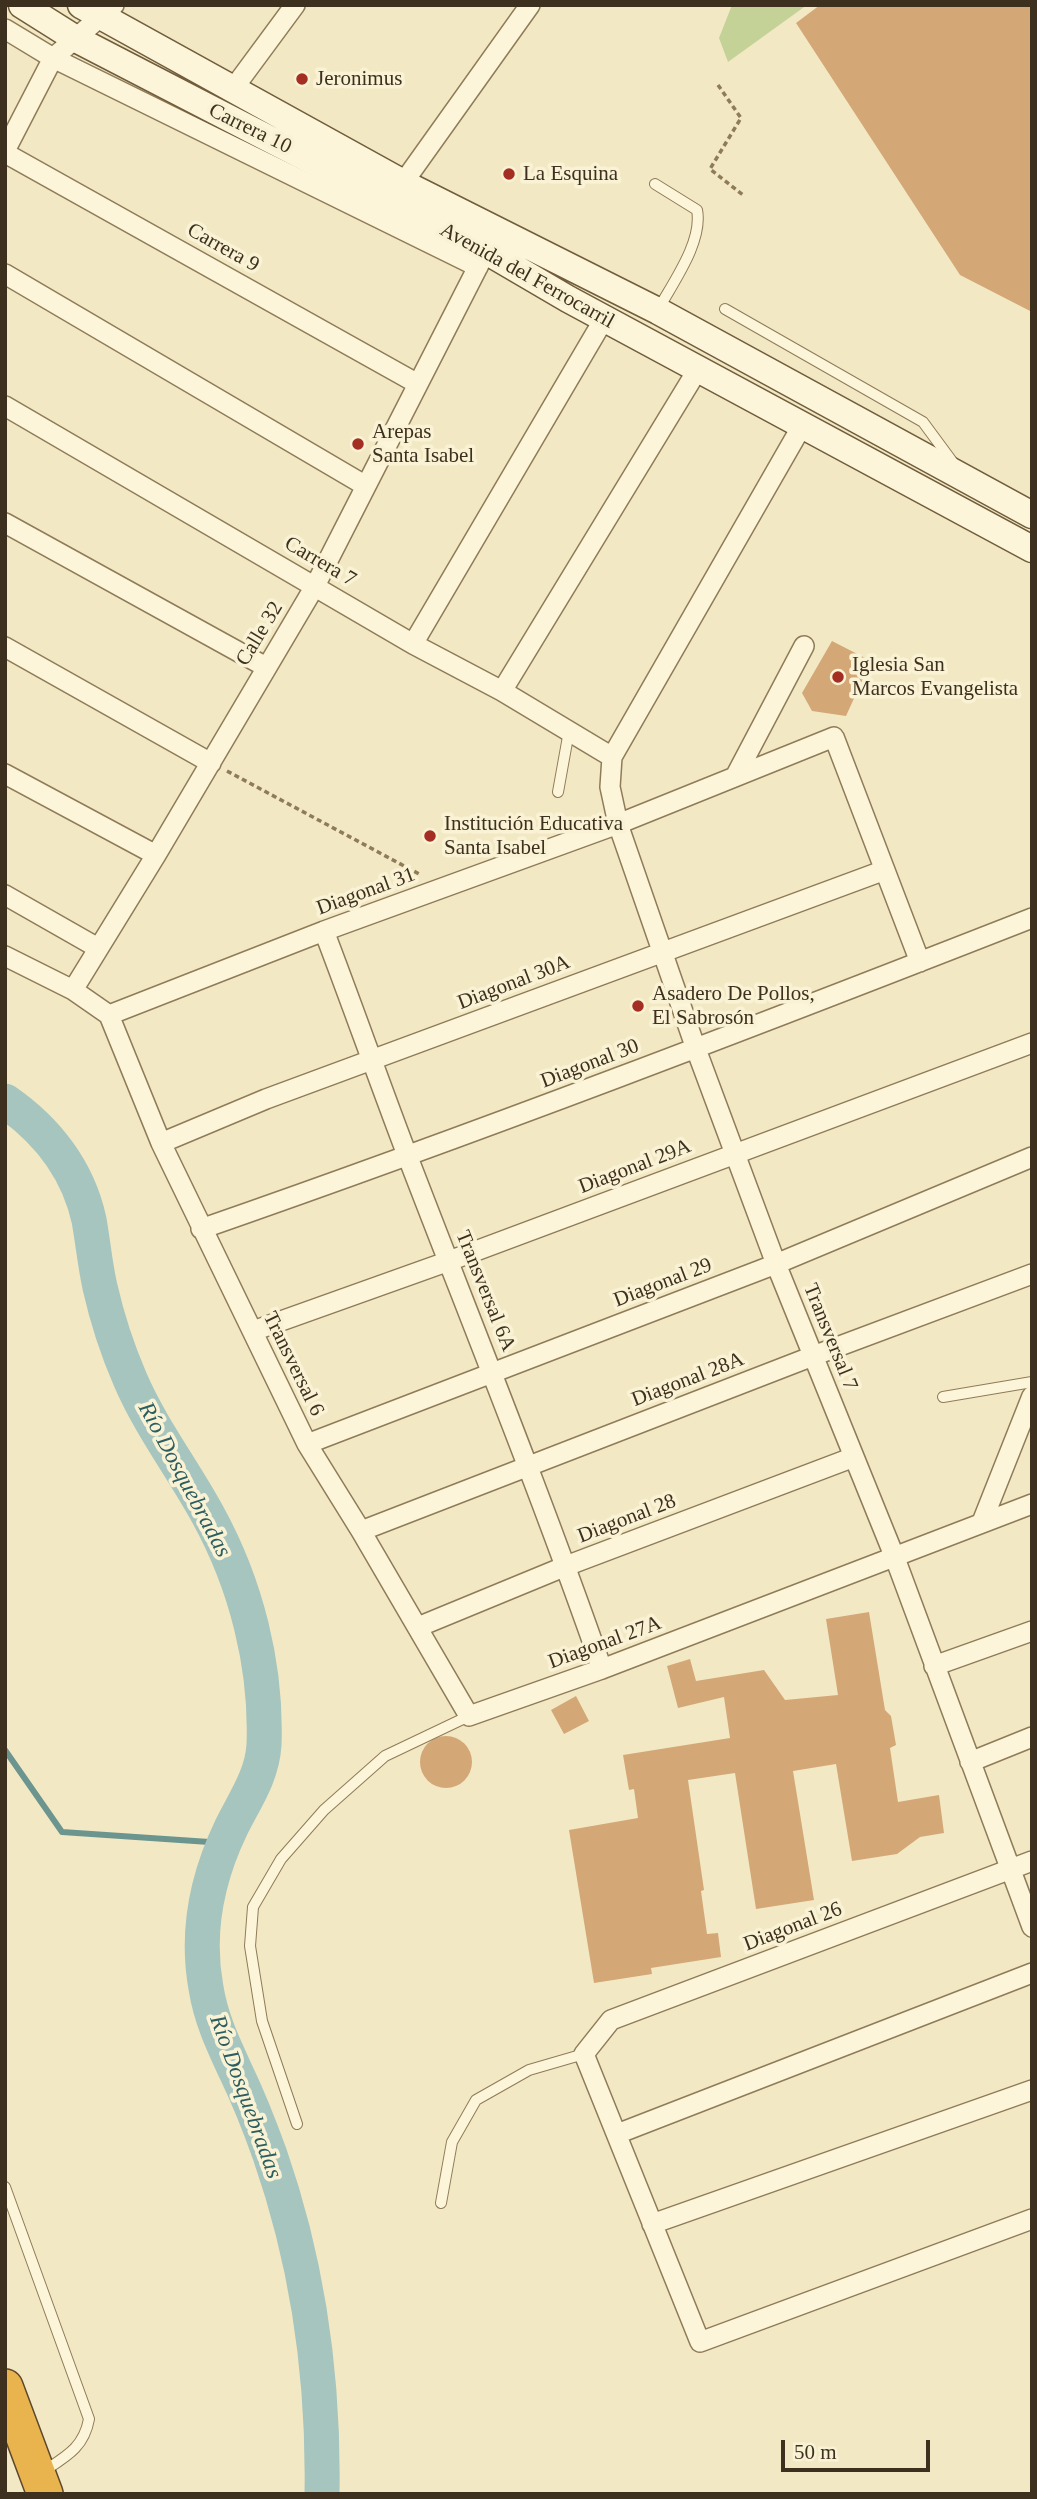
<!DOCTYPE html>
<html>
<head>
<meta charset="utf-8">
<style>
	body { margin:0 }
	#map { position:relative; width:1037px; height:2499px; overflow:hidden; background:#f2e9c4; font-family:"Times New Roman",serif }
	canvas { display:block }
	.frame { position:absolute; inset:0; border:7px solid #3e301e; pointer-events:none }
	.scale { position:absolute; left:781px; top:2440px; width:149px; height:32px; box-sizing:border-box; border:4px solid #3e301e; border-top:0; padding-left:9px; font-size:21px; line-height:24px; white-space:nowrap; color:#3e301e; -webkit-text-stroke:5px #f9f2d5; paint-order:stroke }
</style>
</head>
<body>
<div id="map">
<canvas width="1037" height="2499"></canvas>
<div class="frame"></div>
<div class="scale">50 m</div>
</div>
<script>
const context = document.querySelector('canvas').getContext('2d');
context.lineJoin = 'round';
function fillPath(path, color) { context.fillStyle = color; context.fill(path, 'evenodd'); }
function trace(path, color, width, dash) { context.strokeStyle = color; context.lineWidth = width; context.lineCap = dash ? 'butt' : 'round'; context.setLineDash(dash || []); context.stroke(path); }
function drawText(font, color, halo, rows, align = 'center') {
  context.font = font + ' "Times New Roman",serif'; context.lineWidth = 7; context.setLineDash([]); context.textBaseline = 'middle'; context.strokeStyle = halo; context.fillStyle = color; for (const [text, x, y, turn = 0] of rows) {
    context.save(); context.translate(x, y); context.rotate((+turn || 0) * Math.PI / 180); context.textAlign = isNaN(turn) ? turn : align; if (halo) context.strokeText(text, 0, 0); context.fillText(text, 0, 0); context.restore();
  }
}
const green = new Path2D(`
	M732,5H807L728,62L719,38Z`);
const stream = new Path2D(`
	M5,1750L62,1832L224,1843`);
const river = new Path2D(`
	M5,1101C47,1130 78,1170 89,1220C93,1242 95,1265 100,1287C107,1318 117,1349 130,1379C151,1428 183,1469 208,1515C246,1584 267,1666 264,1745C262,1777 244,1801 231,1828C207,1878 196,1933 206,1988C211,2019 223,2044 236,2072C249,2099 260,2127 270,2155C308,2264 324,2379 322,2494`);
const building = new Path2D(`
	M820,5H1032V312L960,275L796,23Z
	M832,641L871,661L846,716L812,711L802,693Z
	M869,1612L885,1710L891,1716L896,1745L890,1748L898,1802L939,1795L944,1833L920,1837L897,1854L852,1861L836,1764L793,1771L814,1900L756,1909L735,1773L688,1780L704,1890L701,1891L707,1934L718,1933L721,1957L651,1968L652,1974L594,1983L569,1830L638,1818L634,1789L629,1790L623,1755L730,1738L724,1697L678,1708L667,1666L690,1659L696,1681L764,1670L785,1700L838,1695L826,1619Z
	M576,1696L589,1721L564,1734L551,1710Z
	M420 1762a26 26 0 1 1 52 0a26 26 0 1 1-52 0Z`);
const path = new Path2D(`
	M718,85L741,118L710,169L743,195
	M227,771L421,875`);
const lane = new Path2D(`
	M655,184L697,210C703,241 674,281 659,308
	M725,309L923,422L954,464
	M558,792L569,731
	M943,1397L1032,1382
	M297,2124L262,2021L250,1946L253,1907L281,1859L324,1810L385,1756L469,1716
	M5,2187L89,2419C84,2447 67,2456 44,2471
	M441,2203L452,2142L476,2100L529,2070L584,2054`);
const street = new Path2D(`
	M5,29L53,58L478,267
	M233,89L295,5
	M5,151L53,58L114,5
	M5,153L418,384
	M403,183L530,5
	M5,274L366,486
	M5,406L413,644L502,691L612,757
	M803,424L612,757L610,787L618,824L696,1049L776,1264L895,1558L1032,1927
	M5,523L266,667
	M413,644L604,319
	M5,647L211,763
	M502,691L698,369
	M5,774L156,855
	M735,777L804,646
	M5,895L98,948
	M324,931C353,1007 380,1084 409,1160C474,1329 542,1497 602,1669
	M5,956L73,990L109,1015
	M73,990L156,855L315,586L486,251
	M109,1015L161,1143L307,1444L361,1531L469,1716L602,1669L1032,1504
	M109,1015L324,931L618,824L834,737L920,962
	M161,1143L266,1099L885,870
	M201,1229C480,1132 756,1026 1032,918
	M253,1331L449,1261L1032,1043
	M307,1444L776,1264L1032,1157
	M982,1522L1032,1396
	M361,1531L813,1356L1032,1274
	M418,1627L566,1566L854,1457
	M934,1666L1032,1631
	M970,1762L1032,1737
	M1032,1861L611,2020L584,2054L700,2342L1032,2219
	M617,2134L1032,1973
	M652,2224L1032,2090`);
const secondary = new Path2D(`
	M22,5L76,39L486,251L568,299L1032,549
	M81,5L403,183L658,311L1032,515`);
const highway = new Path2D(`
	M5,2387L45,2494`);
const markers = [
	[302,79,7,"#a42e22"],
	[509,174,7,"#a42e22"],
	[358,444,7,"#a42e22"],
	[838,677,7,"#a42e22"],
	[430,836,7,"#a42e22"],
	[638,1006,7,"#a42e22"]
];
const poiNames = [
	["Jeronimus",316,79],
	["La Esquina",523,174],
	["Arepas",372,432],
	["Santa Isabel",372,456],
	["Iglesia San",852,665],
	["Marcos Evangelista",852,689],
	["Institución Educativa",444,824],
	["Santa Isabel",444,848],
	["Asadero De Pollos,",652,994],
	["El Sabrosón",652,1018]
];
const streetNames = [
	["Carrera 10",250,129,26],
	["Carrera 9",223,248,29],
	["Avenida del Ferrocarril",527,276,29],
	["Carrera 7",320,562,30],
	["Calle 32",260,634,-59],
	["Diagonal 31",366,892,-20],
	["Diagonal 30A",514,983,-21],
	["Diagonal 30",590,1064,-21],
	["Diagonal 29A",635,1167,-21],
	["Diagonal 29",663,1283,-21],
	["Transversal 6A",485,1291,68],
	["Transversal 7",830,1337,68],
	["Transversal 6",293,1364,64],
	["Diagonal 28A",688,1380,-21],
	["Diagonal 28",627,1519,-21],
	["Diagonal 27A",605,1643,-20],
	["Diagonal 26",793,1927,-21]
];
const waterNames = [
	["Río Dosquebradas",184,1480,62],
	["Río Dosquebradas",245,2097,70]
];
fillPath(green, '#c5d297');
trace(stream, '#6c958f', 6);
trace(river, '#a6c5bf', 35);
fillPath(building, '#d4a777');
trace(lane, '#8f7b58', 12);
trace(street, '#8f7b58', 22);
trace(secondary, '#715c3b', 29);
trace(highway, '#5d482d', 38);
trace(path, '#8f7b58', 3.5, [5, 3.5]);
trace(lane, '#fcf5d9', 10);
trace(street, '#fcf5d9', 19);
trace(secondary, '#fcf5d9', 26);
trace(highway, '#e9b44e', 35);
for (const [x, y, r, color] of markers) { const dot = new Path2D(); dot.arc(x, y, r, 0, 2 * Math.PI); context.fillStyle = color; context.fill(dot); trace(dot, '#f9f2d5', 2.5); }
drawText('21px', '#3e301e', '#f9f2d5', poiNames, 'left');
drawText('21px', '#3e301e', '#f9f2d5', streetNames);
drawText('italic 23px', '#2c5d5f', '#f9f2d5', waterNames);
</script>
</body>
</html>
